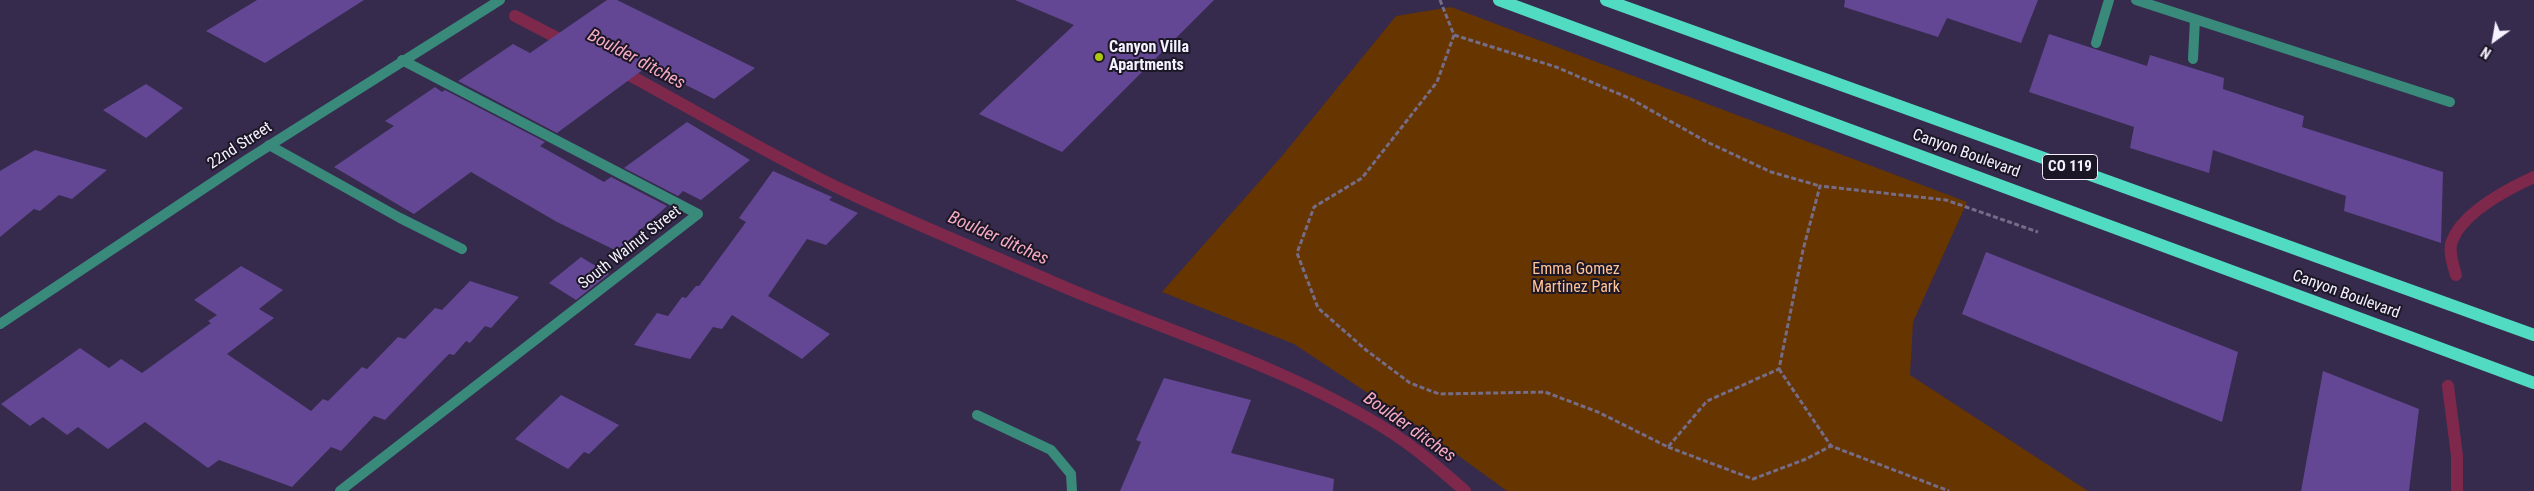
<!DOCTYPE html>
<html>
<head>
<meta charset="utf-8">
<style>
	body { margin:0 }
	#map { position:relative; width:2534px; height:491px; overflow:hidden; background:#362b4d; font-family:"Roboto Condensed",sans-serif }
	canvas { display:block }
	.north { position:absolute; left:2469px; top:15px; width:50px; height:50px; -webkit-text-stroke:4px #1c1726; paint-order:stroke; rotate:212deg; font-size:14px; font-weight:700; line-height:20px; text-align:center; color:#f5f1ff }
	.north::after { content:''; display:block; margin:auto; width:18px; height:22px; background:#f5f1ff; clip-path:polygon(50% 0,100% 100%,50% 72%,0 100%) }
</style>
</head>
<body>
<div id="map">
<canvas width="2534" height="491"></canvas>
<div class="north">N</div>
</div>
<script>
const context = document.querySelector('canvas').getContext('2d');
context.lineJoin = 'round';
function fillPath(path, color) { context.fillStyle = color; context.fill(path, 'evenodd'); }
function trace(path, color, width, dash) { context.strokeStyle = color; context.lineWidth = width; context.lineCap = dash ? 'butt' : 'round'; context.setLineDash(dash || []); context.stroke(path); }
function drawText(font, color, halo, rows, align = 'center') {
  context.font = font + ' "Roboto Condensed",sans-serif'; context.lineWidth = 4; context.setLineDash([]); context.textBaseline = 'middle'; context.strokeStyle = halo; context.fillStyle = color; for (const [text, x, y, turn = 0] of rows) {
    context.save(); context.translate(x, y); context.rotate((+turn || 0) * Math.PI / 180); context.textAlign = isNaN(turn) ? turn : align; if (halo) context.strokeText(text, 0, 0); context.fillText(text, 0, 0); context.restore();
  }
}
const green = new Path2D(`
	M1451,7L1967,202L1913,322L1910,375L2088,491H1507L1419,427L1294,344L1162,292L1282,156L1396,16Z`);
const stream = new Path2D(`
	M515,16L569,44
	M618,69C695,110 770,156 849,193C917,225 986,253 1055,283C1165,331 1283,365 1386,429C1415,447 1440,469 1465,491
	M2456,275C2453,265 2448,251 2452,241C2463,212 2508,189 2534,177
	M2448,386L2457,456V491`);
const building = new Path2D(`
	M257,0H364L265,63L206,31Z
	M607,0H617L755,68L714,99L648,66L557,133L458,81L513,44L530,53Z
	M1015,0H1214L1062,152L979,114L1074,25Z
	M1845,0H2038L2021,43L1947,18L1938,37L1844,7Z
	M2049,34L2147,66L2150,55L2224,78L2223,89L2304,116L2302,127L2443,172L2441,243L2344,211L2346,196L2213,150L2209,173L2130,148L2134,127L2029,92Z
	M146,84L183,108L146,138L103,110Z
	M435,87L442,92L445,90L545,142L540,146L604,182L611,177L667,206L617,251L557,222L471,172L414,214L334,167L394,126L385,121Z
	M687,122L750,160L701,200L683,191L678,196L624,168Z
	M35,150L107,170L72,199L59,195L40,211L34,209L0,237V171Z
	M773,171L832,197L829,200L858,213L826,245L807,239L768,296L830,334L802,359L732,315L722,329L713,327L690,359L634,345L657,313L668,316L682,297L686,298L696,286H699L746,222L739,218Z
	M1986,252L2238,352L2222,422L1962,314Z
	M581,257L609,274L576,300L549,283Z
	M241,266L283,290L259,309L274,318L227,354L311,411L323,399L328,401L362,367L367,369L398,337L405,339L435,308L442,310L470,281L519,297L491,328L485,326L470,343L466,341L454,355L449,354L385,420L374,416L341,451L331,447L292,487L219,460L208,468L145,422L108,449L78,427L67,435L43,417L30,426L1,404L80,348L109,368L121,359L142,373L211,323L208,321L217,315L194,300Z
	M2323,371L2419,409L2409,491H2301Z
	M1164,378L1251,400L1231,453L1334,479L1333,491H1120L1141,442L1136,440Z
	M561,395L619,425L589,454L584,452L568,469L515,439Z`);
const path = new Path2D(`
	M1440,0L1454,35L1437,82L1362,178L1314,207L1297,253L1318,308L1366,350L1410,383L1439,394L1545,392L1598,412L1668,447L1707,401L1779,369L1803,250L1820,186L1946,200L2038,232
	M1454,35L1556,67L1631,99L1707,142L1771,172L1820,186
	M1779,369L1831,446L1949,491
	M1668,447L1753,479L1806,459L1831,446`);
const lane = new Path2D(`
	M2136,0L2450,102
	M2096,43L2109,0
	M2193,59L2195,19
	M269,145L400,218L462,249`);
const street = new Path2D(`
	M0,324L248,159L500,0
	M977,415L1051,450L1071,474L1072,491
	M340,491L698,214L402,60`);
const primary = new Path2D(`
	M1499,0L2534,383
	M1606,0L2534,335`);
const markers = [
	[1099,57,5,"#adc610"]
];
const shields = [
	[2070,167,55]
];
const shieldNames = [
	["CO 119",2070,167]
];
const poiNames = [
	["Canyon Villa",1109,48],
	["Apartments",1109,66]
];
const streetNames = [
	["22nd Street",240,146,-33],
	["Canyon Boulevard",1966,154,20],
	["South Walnut Street",630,248,-38],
	["Canyon Boulevard",2346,295,20]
];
const parkNames = [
	["Emma Gomez",1576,270],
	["Martinez Park",1576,288]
];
const waterNames = [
	["Boulder ditches",636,60,28],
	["Boulder ditches",998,239,24],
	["Boulder ditches",1409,428,35]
];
fillPath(green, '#673500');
trace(stream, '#7e284b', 12);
fillPath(building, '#634794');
trace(path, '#756c87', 3, [5, 2.5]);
trace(lane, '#398a7b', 10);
trace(street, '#398a7b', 10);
trace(primary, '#51dbc2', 12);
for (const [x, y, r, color] of markers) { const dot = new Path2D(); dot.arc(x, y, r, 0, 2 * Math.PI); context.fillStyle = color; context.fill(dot); trace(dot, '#1c1726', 2); }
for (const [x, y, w] of shields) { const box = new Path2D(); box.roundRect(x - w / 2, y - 12.5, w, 25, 4); context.fillStyle = '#1c1726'; context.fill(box); trace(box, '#f5f1ff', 1); }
drawText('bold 15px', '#f5f1ff', null, shieldNames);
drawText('bold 16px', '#f5f1ff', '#1c1726', poiNames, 'left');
drawText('16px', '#f5f1ff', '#1c1726', streetNames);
drawText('16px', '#ffc395', '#1c1726', parkNames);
drawText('italic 18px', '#f5aac2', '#1c1726', waterNames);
</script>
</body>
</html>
